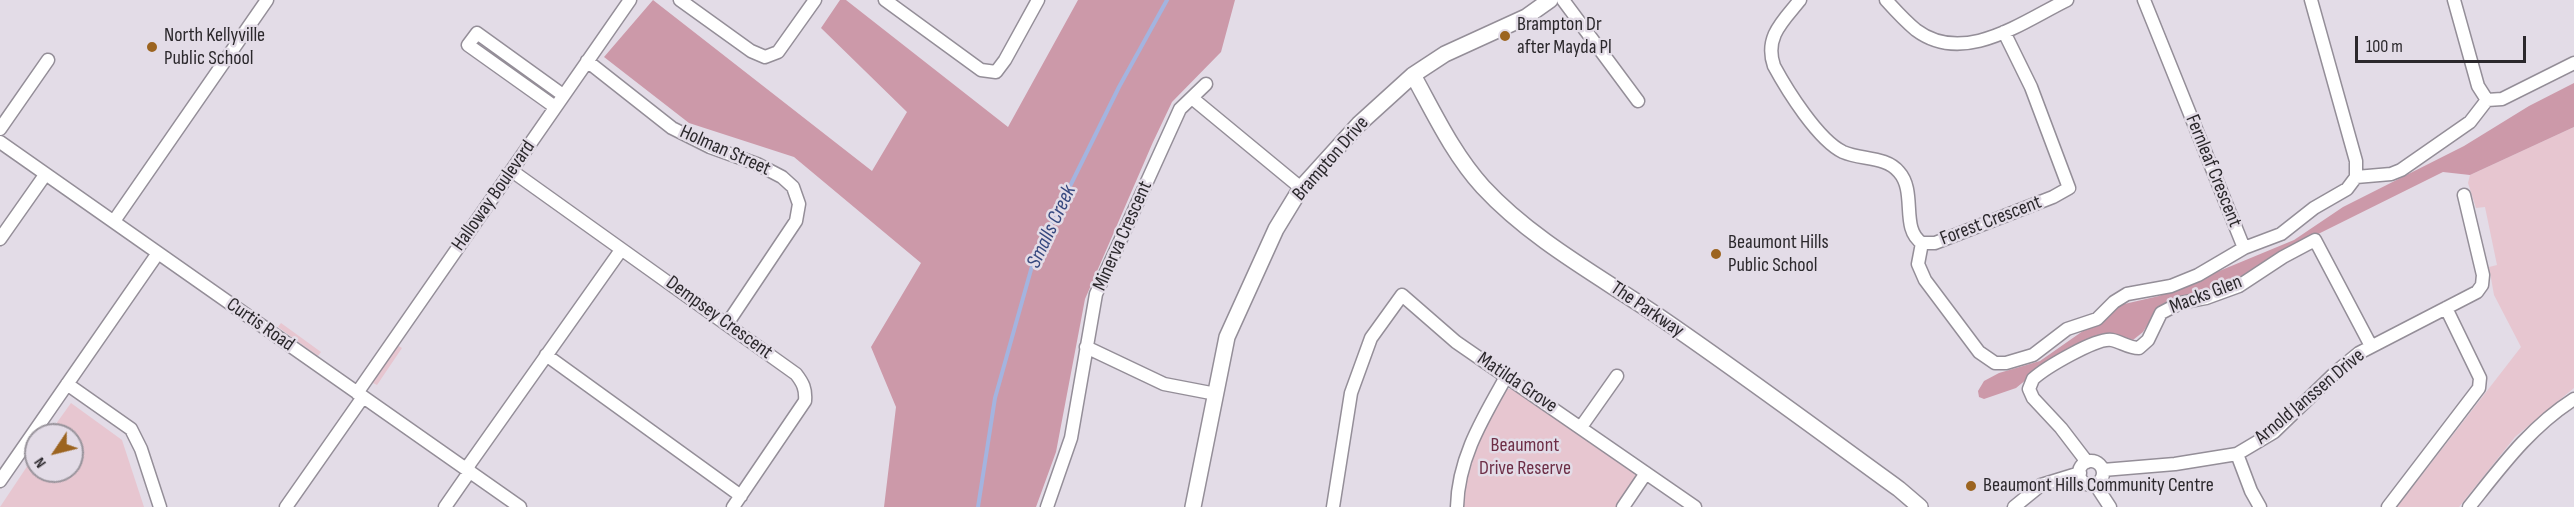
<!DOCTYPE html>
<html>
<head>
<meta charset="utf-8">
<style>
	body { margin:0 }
	#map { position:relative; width:2574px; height:507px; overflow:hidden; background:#e3dce7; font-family:"Sofia Sans Condensed",sans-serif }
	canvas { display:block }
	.north { position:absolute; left:24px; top:423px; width:60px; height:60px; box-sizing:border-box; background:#e3dce7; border:2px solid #99949c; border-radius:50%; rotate:235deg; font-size:16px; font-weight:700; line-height:24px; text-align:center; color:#2b282c }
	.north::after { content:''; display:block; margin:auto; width:21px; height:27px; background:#9c6420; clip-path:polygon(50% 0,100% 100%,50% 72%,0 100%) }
	.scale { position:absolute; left:2355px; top:36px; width:171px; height:27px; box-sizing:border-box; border:3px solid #2b282c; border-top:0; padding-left:8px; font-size:18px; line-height:21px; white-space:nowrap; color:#2b282c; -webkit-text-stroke:4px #e3dce7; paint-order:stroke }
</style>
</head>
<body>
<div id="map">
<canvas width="2574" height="507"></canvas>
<div class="north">N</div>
<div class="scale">100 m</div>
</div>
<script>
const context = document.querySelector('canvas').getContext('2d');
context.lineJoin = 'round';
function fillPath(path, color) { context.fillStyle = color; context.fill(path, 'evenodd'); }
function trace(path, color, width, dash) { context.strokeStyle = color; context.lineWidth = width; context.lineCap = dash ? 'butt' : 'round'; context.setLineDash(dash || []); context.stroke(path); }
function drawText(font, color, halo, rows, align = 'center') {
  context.font = font + ' "Sofia Sans Condensed",sans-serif'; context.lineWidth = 5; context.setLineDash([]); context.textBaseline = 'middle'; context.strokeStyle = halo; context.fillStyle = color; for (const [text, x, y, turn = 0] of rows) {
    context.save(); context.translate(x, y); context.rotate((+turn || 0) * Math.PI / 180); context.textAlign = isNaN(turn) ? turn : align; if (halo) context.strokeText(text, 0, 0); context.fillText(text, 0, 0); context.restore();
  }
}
const green = new Path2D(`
	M2574,127V388L2515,437L2459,507H2397L2521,347L2494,295L2489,267L2497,265L2485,207L2476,208L2468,183L2470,175Z
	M281,323L321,352L318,356L278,327Z
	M397,345L402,348L377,385L371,382Z
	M1506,389H1514L1638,473L1639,478L1618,507H1463C1460,464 1485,425 1506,389Z
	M71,403L122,440L144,507H0L36,453V471H72V435H48Z`);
const forest = new Path2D(`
	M653,0L872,171L907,112L821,28L840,0H846L1008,127L1078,0H1235L1221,52L1172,102L1153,142L1085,299L1056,452L1036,507H884L896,407L871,347L921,263L794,157L689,123L604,57Z
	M2574,83V127L2470,175L2443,172L2300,243L2235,280L2156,311L2143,332L2133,340L2112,334H2102L2038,370L2016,388L1984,399L1979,397L1978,391L1984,381L1999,373L2040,361L2120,305L2159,296L2294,240L2343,207L2464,146L2529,106Z`);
const stream = new Path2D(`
	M978,507L995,398L1034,259L1119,87L1167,0`);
const minor = new Path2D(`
	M680,0L751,51L765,57L778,52L815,0
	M885,0L981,70L996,72L1005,60L1038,0
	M1563,0L1638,101
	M1800,0C1783,21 1764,37 1774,66C1787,90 1818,140 1843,152C1861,160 1886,156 1899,172C1917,192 1900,229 1922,243H1935L2053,197L2069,188L2031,87L2004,32
	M1886,0C1895,10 1905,21 1916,30C1964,66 2022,22 2067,0
	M2144,0L2244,248L2281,234L2314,208L2347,189L2356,177V161L2311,0
	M2454,0L2478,86L2487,100L2502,99L2574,63
	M587,61L672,128L710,147L757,164L782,177L793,187L799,204L796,221L727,324
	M1192,98L1301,188
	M555,107L468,45L477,33L563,95
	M0,129L48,60
	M0,142L520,507
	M512,171L796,374C803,383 806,389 805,401L733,507
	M2356,177L2391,174L2401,170L2470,122L2487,100
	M114,221L267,0
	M0,239L45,175
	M1922,243L1918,264L1925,280L1979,352L1995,363H2006L2033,355L2067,329L2097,319L2114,302L2127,294L2171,286L2198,275L2244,248
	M1086,347L1164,384L1216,394
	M546,355L741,496
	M67,384L131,429L141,449L160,507
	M357,393L630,0
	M1581,427L1617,376
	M2237,454L2251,491L2260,507
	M2079 473a12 12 0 1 1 24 0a12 12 0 1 1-24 0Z
	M2087,462L2061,428L2033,398L2029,389L2033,379C2045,368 2097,337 2112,340C2122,342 2128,348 2139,348L2148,340L2161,313L2180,303L2206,298L2239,286L2283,257L2315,240L2371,346
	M466,469L621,250
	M2103,470L2175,464L2237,454L2274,432L2337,371L2359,353L2477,292L2482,285L2483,275L2464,195
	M0,481L158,253
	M2095,484L2110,507
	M286,507L363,397
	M445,507L470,471
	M1047,507L1071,438L1096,294L1180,109L1206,84
	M1333,507L1351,393L1371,338L1402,295L1456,342L1695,507
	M1457,507C1458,458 1483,418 1506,377
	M1623,507L1646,473
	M2014,507L2041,485L2080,473
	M2388,507L2479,388L2480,378L2446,308
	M2469,507C2501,467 2530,427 2574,399`);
const tertiary = new Path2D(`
	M1413,75C1434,113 1453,154 1483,187C1532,240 1599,276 1658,316C1740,372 1819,431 1899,489L1920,507
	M1193,507L1227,337L1276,229L1301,188L1359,124L1413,75L1445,54L1526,17L1550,0`);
const markers = [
	[1505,36,6,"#9c6420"],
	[152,47,6,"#9c6420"],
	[1716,254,6,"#9c6420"],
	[1971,486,6,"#9c6420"]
];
const poiNames = [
	["Brampton Dr",1517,25],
	["after Mayda Pl",1517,48],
	["North Kellyville",164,36],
	["Public School",164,59],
	["Beaumont Hills",1728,243],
	["Public School",1728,266],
	["Beaumont Hills Community Centre",1983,486]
];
const streetNames = [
	["Holman Street",725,151,24],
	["Brampton Drive",1331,159,-49],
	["Fernleaf Crescent",2213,171,68],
	["Halloway Boulevard",494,196,-55],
	["Forest Crescent",1991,221,-21],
	["Minerva Crescent",1123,236,-66],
	["Macks Glen",2206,295,-21],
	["The Parkway",1647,310,34],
	["Dempsey Crescent",719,318,36],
	["Curtis Road",260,325,35],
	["Matilda Grove",1517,383,34],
	["Arnold Janssen Drive",2310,397,-40]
];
const parkNames = [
	["Beaumont",1525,446],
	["Drive Reserve",1525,469]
];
const waterNames = [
	["Smalls Creek",1052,227,-65]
];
fillPath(green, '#e7c6d0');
fillPath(forest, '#cc99a9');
trace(stream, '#a4b4df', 4);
trace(minor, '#948e98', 15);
trace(tertiary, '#948e98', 18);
trace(minor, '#fff', 12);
trace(tertiary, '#fff', 15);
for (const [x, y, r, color] of markers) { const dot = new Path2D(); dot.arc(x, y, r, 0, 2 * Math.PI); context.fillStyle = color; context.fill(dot); trace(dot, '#e3dce7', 2); }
drawText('20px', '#2b282c', '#e3dce7', poiNames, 'left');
drawText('20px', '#2b282c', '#e3dce7', streetNames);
drawText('20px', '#6d2e46', '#e3dce7', parkNames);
drawText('italic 21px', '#37497f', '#e3dce7', waterNames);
</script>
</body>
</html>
